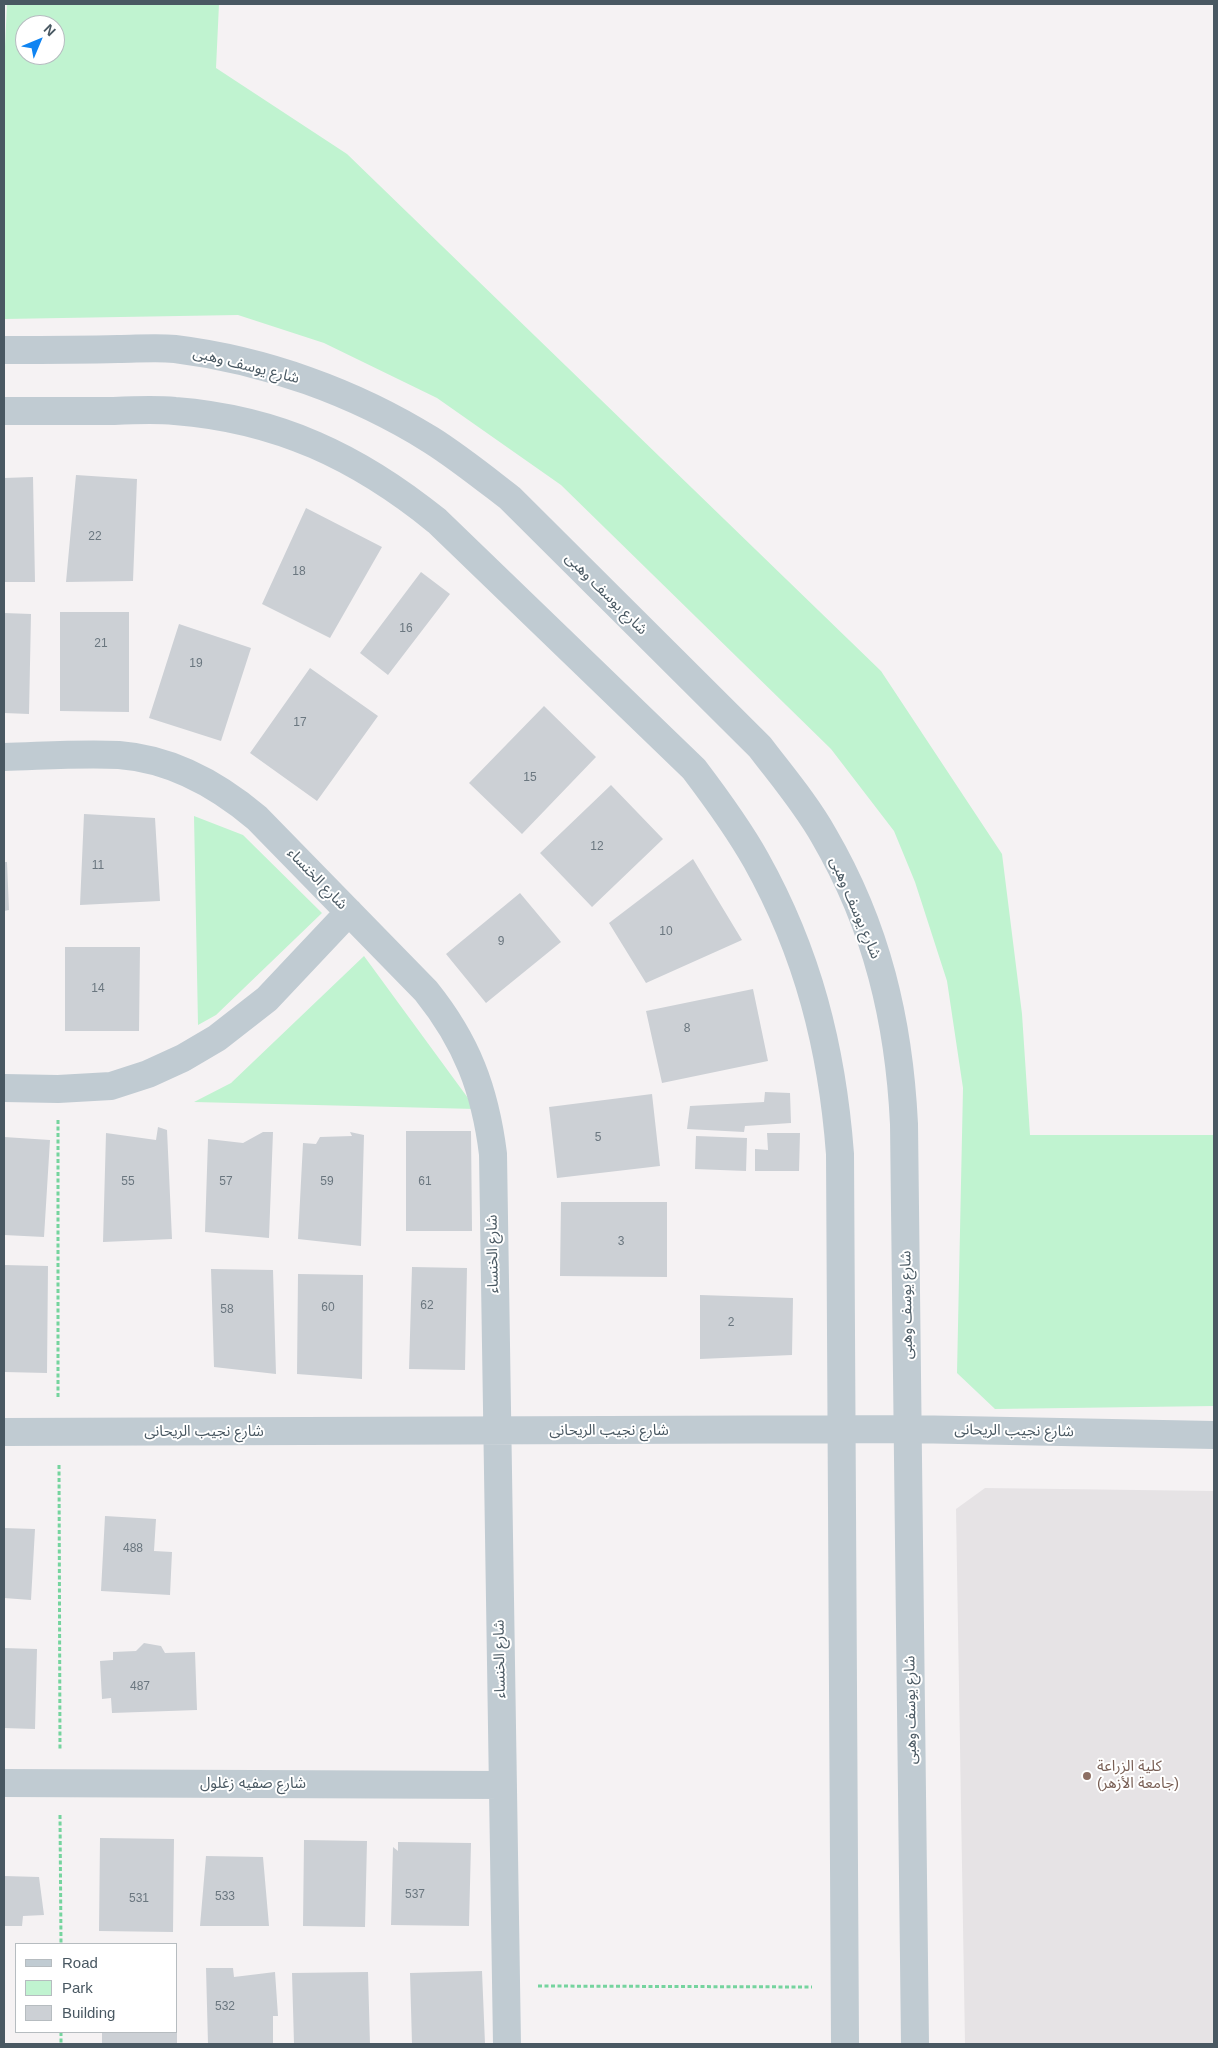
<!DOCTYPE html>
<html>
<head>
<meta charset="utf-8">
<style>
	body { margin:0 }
	#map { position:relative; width:1218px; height:2048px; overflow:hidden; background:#f5f2f3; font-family:Arial,sans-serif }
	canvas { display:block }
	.frame { position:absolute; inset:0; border:5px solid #495862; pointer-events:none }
	.legend { position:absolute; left:15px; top:1943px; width:162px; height:90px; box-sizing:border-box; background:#fff; border:1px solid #b6bcc0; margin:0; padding:6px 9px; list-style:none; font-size:15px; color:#495862 }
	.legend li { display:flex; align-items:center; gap:10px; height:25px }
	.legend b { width:25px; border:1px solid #b6bcc0 }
	.north { position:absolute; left:15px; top:15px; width:50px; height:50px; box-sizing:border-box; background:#fff; border:1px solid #b6bcc0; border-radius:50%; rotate:45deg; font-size:14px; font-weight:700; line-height:20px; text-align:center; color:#495862 }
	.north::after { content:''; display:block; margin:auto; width:18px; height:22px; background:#0f84f2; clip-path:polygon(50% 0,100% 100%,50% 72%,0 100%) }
</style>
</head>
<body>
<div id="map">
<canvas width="1218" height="2048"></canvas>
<div class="frame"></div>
<ul class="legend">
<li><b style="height:6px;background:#c0cbd2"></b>Road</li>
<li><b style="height:14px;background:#c0f3d0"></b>Park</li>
<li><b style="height:14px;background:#ccd0d5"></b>Building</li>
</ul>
<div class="north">N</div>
</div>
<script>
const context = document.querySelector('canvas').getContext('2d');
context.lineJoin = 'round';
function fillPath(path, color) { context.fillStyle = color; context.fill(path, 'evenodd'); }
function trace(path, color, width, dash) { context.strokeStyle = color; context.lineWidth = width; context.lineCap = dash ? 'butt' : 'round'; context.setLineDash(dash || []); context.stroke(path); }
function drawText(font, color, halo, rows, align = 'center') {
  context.font = font + ' Arial,"Noto Sans Arabic",sans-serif'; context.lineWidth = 4; context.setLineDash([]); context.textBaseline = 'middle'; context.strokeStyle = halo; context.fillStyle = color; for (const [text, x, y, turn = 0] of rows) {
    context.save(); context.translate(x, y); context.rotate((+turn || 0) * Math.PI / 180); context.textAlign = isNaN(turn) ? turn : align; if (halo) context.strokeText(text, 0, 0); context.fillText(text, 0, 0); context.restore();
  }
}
const education = new Path2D(`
	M985,1488L1214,1491V2044H965L956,1509Z`);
const green = new Path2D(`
	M7,4H219L216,68L347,154L881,671L1002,854L1022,1014L1030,1135H1214V1406L995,1409L957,1373L963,1088L947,981L915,882L894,831L831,749L561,485L437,398L324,343L238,315L4,319V68ZM25,25H55V55H25Z
	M194,816L243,835L322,913L216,1015L198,1025Z
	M364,956L476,1109L194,1102L231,1083Z`);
const building = new Path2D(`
	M76,475L137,479L133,581L66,582Z
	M33,477L35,582H4V478Z
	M306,508L382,547L330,638L262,604Z
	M421,572L450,594L388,675L360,653Z
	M60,612H129V712L60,711Z
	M4,613L31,614L29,714L4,713Z
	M179,624L251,648L221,741L149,718Z
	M310,668L378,716L317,801L250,753Z
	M544,706L596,757L522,834L469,783Z
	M611,785L663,839L592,907L540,853Z
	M84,814L155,818L160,901L80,905Z
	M693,859L742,940L646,983L609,923Z
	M4,862H7L9,910L4,911Z
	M520,893L561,942L486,1003L446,954Z
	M65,947H140L139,1031H65Z
	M753,989L768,1061L662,1083L646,1011Z
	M765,1092L790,1093L791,1123L745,1126L744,1132L687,1129L690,1106L764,1102Z
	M652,1094L660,1166L557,1178L549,1107Z
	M158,1127L167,1130L172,1239L103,1242L106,1133L156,1140Z
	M406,1131H471L472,1231H406Z
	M263,1132H273L269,1238L205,1232L208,1139L243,1143Z
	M350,1132L364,1135L361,1246L298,1239L303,1143L316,1144L320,1137L352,1136Z
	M767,1133H800L799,1171H755V1149L768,1150Z
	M696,1136L747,1138L746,1171L695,1169Z
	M4,1137L50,1140L44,1237L4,1235Z
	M561,1202H667V1277L560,1276Z
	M4,1265L48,1266L47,1373L4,1372Z
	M412,1267L467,1268L465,1370L409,1369Z
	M211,1269L273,1270L276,1374L214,1367Z
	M298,1274L363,1275L362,1379L297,1374Z
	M700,1295L793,1298L792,1355L700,1359Z
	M105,1516L156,1519L154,1551L172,1552L170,1595L101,1591Z
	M4,1528L35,1529L31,1600L4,1598Z
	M144,1643L161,1646L165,1653L195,1652L197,1710L112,1713L111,1698L102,1699L100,1661L113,1660V1652L136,1651Z
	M4,1648L37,1649L35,1729L4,1728Z
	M100,1838L174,1839L173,1932L99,1931Z
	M304,1840L367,1841L365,1927L303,1926Z
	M398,1842L471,1843L469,1926L391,1925L393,1847L398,1851Z
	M206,1856L263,1857L269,1926H200Z
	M4,1876L39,1877L44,1915L23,1916L22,1926H4Z
	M206,1968H233L234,1977L275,1972L278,2016H273V2044H208Z
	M482,1971L485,2044H412L410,1973Z
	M368,1972L370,2044H294L292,1973Z
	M102,2032H177V2044H102Z`);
const path = new Path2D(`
	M58,1120V1399
	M59,1465L60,1751
	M60,1815L61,1944
	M538,1986L812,1987
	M61,2032V2044`);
const minor = new Path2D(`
	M4,350C42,350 80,350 118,349C136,349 156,347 175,349C264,360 354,392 431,440C458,457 484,478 510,498L760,747C782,776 806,804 824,836C877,927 899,1021 904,1124L915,2044
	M4,411C41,411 77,411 114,411C134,410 155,409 175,411C278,419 358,457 437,521L694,769C716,798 738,828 756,860C808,953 832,1048 840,1154L845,2044
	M4,757C42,756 81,753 119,755C172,759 218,785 257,818L426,991C467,1042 485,1090 493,1154L507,2044
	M4,1088L58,1089L111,1086L148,1074L183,1058L217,1038L267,999L349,912
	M4,1432L908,1429L1214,1435
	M4,1783L503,1785`);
const markers = [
	[1087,1776,5,"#8d6e63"]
];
const numberNames = [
	["22",95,537],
	["18",299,572],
	["16",406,629],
	["21",101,644],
	["19",196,664],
	["17",300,723],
	["15",530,778],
	["12",597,847],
	["11",98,866],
	["10",666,932],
	["9",501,942],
	["14",98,989],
	["8",687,1029],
	["5",598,1138],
	["55",128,1182],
	["57",226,1182],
	["59",327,1182],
	["61",425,1182],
	["3",621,1242],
	["62",427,1306],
	["60",328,1308],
	["58",227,1310],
	["2",731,1323],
	["488",133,1549],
	["487",140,1687],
	["537",415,1895],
	["533",225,1897],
	["531",139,1899],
	["532",225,2007]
];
const streetNames = [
	["شارع يوسف وهبى",246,366,14],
	["شارع يوسف وهبى",606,594,45],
	["شارع الخنساء",317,879,46],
	["شارع يوسف وهبى",855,908,67],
	["شارع الخنساء",493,1254,-91],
	["شارع يوسف وهبى",907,1305,-91],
	["شارع نجيب الريحانى",609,1431],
	["شارع نجيب الريحانى",1014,1431,1],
	["شارع نجيب الريحانى",204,1432],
	["شارع الخنساء",500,1659,-91],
	["شارع يوسف وهبى",911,1710,-91],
	["شارع صفيه زغلول",253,1784]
];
const educationNames = [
	["كلية الزراعة",1097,1767],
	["(جامعة الأزهر)",1097,1784]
];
fillPath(education, '#e6e3e5');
fillPath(green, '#c0f3d0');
fillPath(building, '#ccd0d5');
trace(path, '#75d49e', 3, [4, 2.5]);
trace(minor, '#c0cbd2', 28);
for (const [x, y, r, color] of markers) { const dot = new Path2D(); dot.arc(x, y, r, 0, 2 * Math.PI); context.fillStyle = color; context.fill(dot); trace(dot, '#fff', 2); }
drawText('12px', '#6a767f', null, numberNames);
drawText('15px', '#495862', '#fff', streetNames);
drawText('15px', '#785e54', '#fff', educationNames, 'left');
</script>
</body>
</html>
